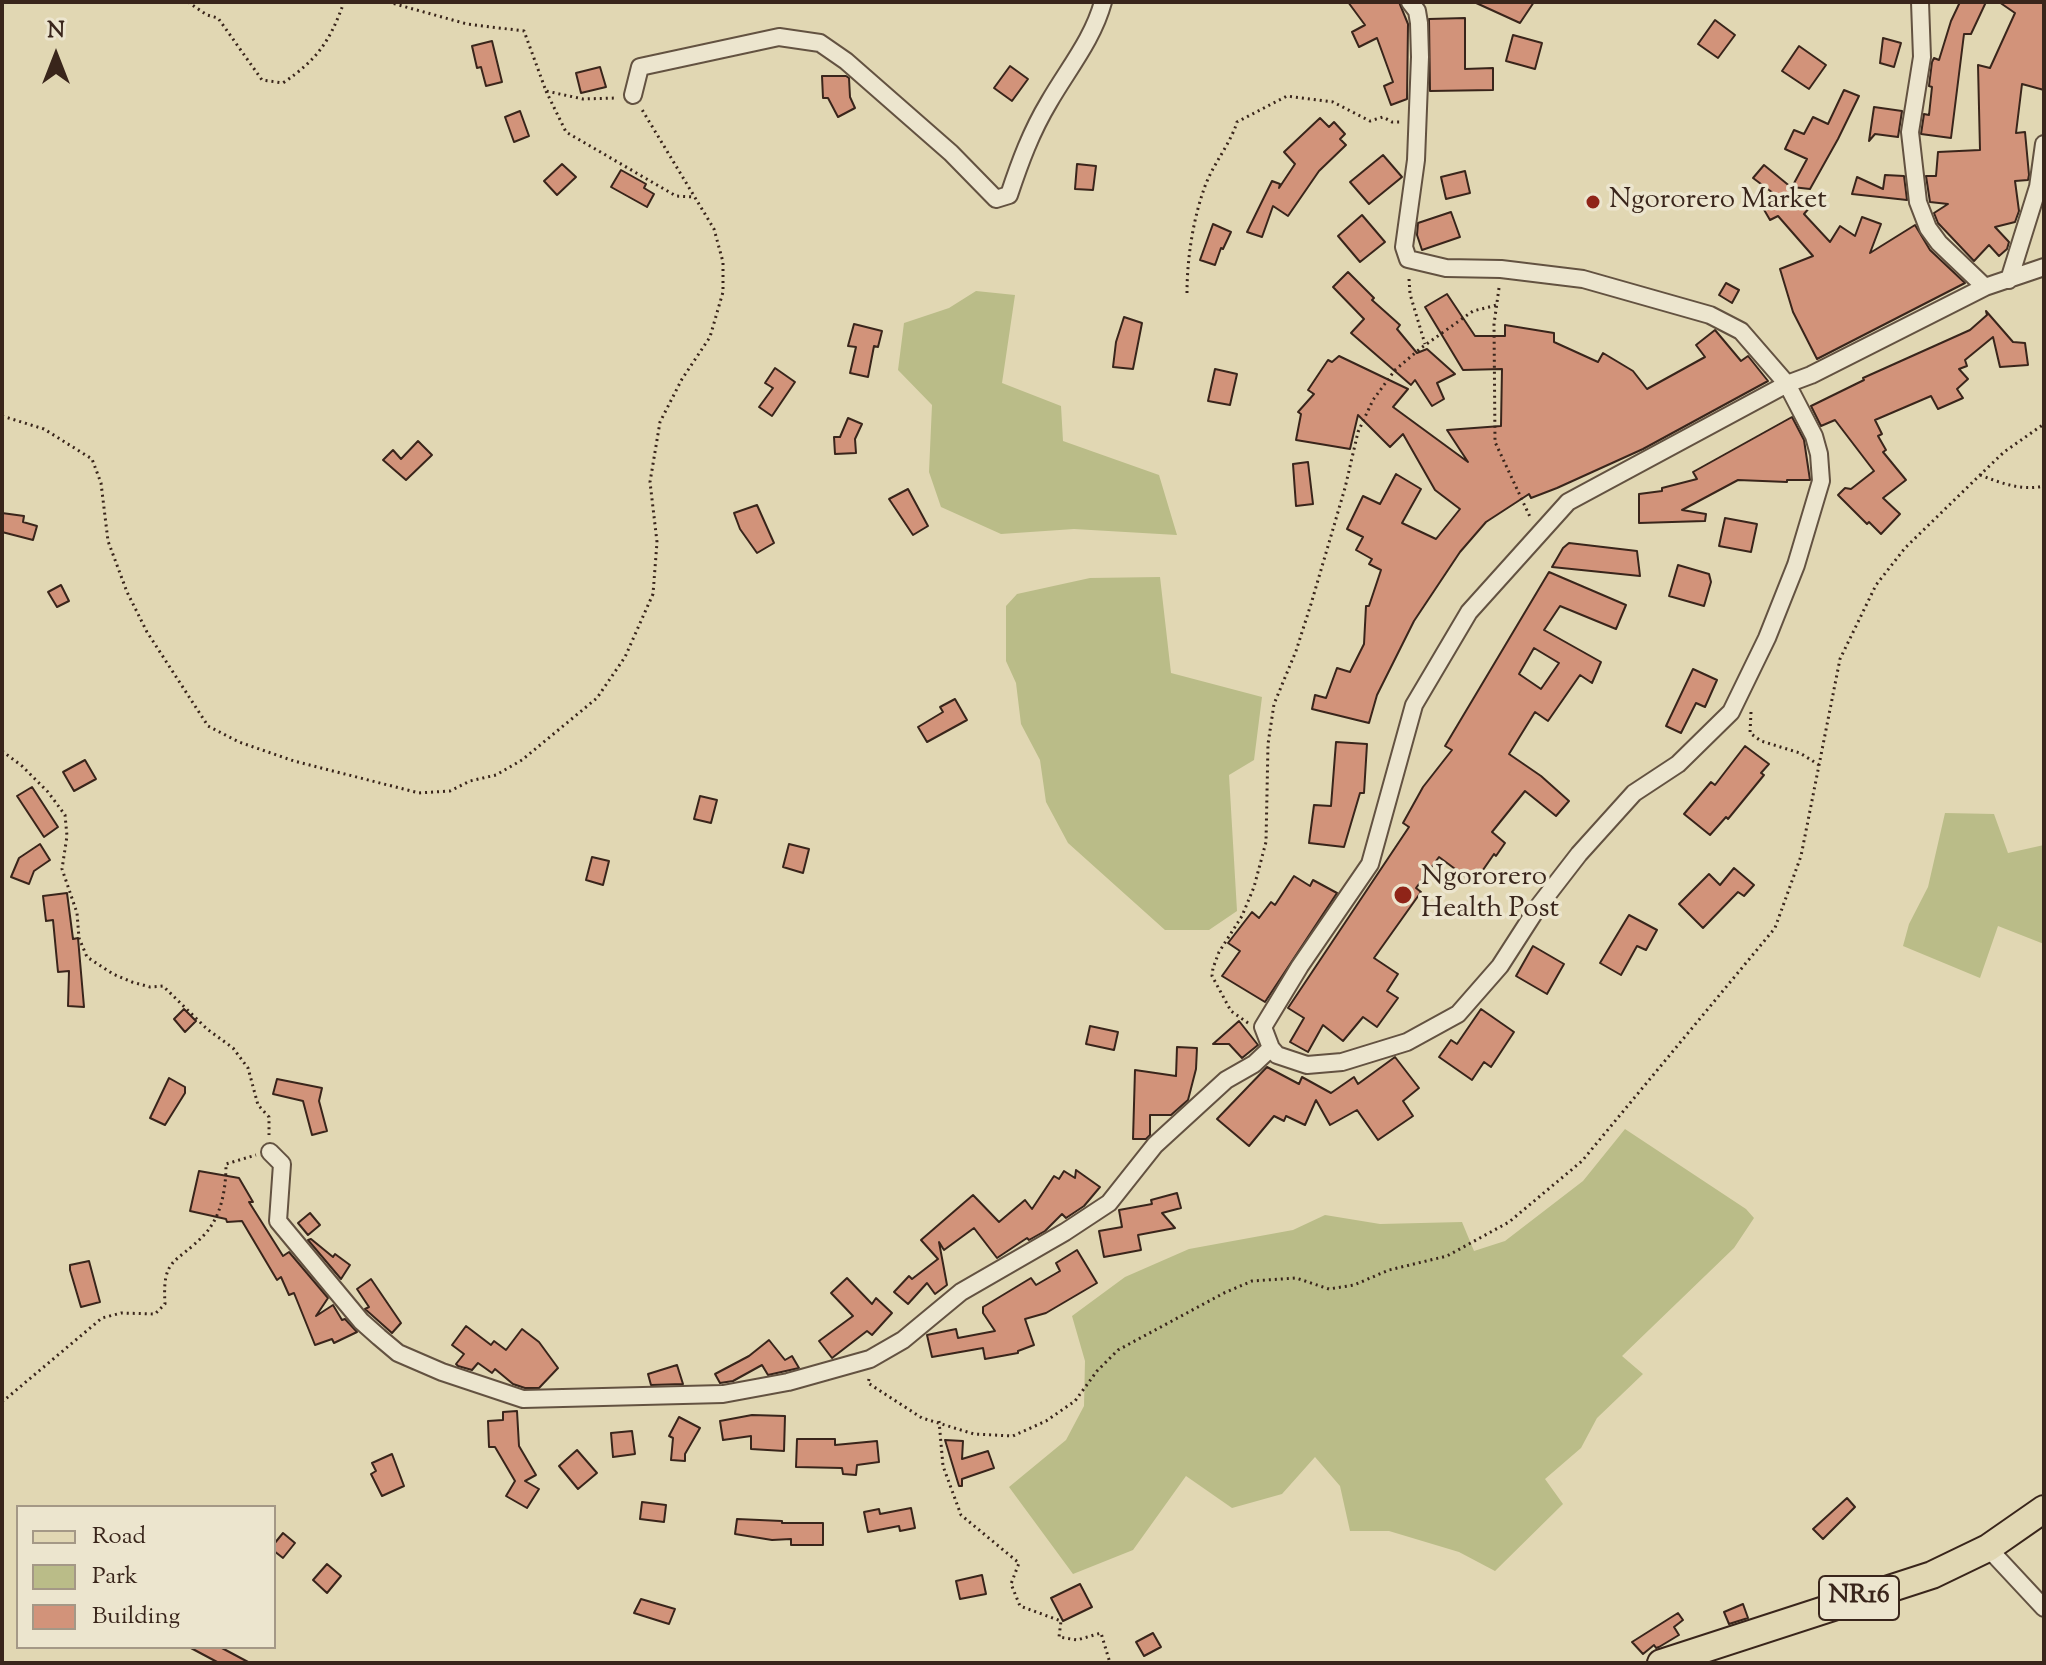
<!DOCTYPE html>
<html>
<head>
<meta charset="utf-8">
<style>
	body { margin:0 }
	#map { position:relative; width:2046px; height:1665px; overflow:hidden; background:#e1d7b3; font-family:"Sorts Mill Goudy",serif }
	canvas { display:block }
	.frame { position:absolute; inset:0; border:4px solid #39251b; pointer-events:none }
	.legend { position:absolute; left:16px; top:1505px; width:260px; height:144px; box-sizing:border-box; background:#ece5ce; border:2px solid #a49886; margin:0; padding:10px 14px; list-style:none; font-size:24px; color:#39251b }
	.legend li { display:flex; align-items:center; gap:16px; height:40px }
	.legend b { width:40px; border:2px solid #a49886 }
	.north { position:absolute; left:16px; top:16px; width:80px; height:80px; -webkit-text-stroke:6px #ece5ce; paint-order:stroke; rotate:0deg; font-size:22px; font-weight:700; line-height:32px; text-align:center; color:#39251b }
	.north::after { content:''; display:block; margin:auto; width:28px; height:36px; background:#39251b; clip-path:polygon(50% 0,100% 100%,50% 72%,0 100%) }
</style>
</head>
<body>
<div id="map">
<canvas width="2046" height="1665"></canvas>
<div class="frame"></div>
<ul class="legend">
<li><b style="height:10px;background:#e1d7b3"></b>Road</li>
<li><b style="height:22px;background:#babc88"></b>Park</li>
<li><b style="height:22px;background:#d2937a"></b>Building</li>
</ul>
<div class="north">N</div>
</div>
<script>
const context = document.querySelector('canvas').getContext('2d');
context.lineJoin = 'round';
function fillPath(path, color) { context.fillStyle = color; context.fill(path, 'evenodd'); }
function trace(path, color, width, dash) { context.strokeStyle = color; context.lineWidth = width; context.lineCap = dash ? 'butt' : 'round'; context.setLineDash(dash || []); context.stroke(path); }
function drawText(font, color, halo, rows, align = 'center') {
  context.font = font + ' "Sorts Mill Goudy",serif'; context.lineWidth = 7; context.setLineDash([]); context.textBaseline = 'middle'; context.strokeStyle = halo; context.fillStyle = color; for (const [text, x, y, turn = 0] of rows) {
    context.save(); context.translate(x, y); context.rotate((+turn || 0) * Math.PI / 180); context.textAlign = isNaN(turn) ? turn : align; if (halo) context.strokeText(text, 0, 0); context.fillText(text, 0, 0); context.restore();
  }
}
const green = new Path2D(`
	M976,291L1015,295L1002,383L1061,406L1063,441L1159,475L1177,535L1074,529L1001,534L941,507L929,472L932,405L898,370L904,323L949,308Z
	M1160,577L1171,673L1262,697L1254,760L1229,775L1237,911L1209,930H1165L1068,843L1046,802L1040,760L1021,724L1016,683L1006,661V606L1017,594L1090,578Z
	M1945,813L1994,814L2008,853L2044,845V944L1998,926L1980,978L1903,946L1909,924L1928,887Z
	M1625,1129L1746,1209L1754,1218L1734,1248L1622,1356L1643,1374L1597,1418L1581,1448L1545,1479L1563,1504L1495,1571L1459,1552L1389,1531H1350L1340,1486L1315,1457L1282,1494L1232,1508L1186,1476L1133,1550L1073,1574L1009,1487L1066,1440L1084,1406L1085,1361L1072,1316L1125,1277L1189,1249L1293,1230L1325,1215L1380,1224L1462,1222L1474,1251L1505,1241L1583,1181Z`);
const building = new Path2D(`
	M1348,2H1399L1408,24L1407,99L1391,105L1384,86L1393,82L1377,38L1359,47L1352,32L1365,25Z
	M1474,2H1534L1520,23Z
	M1960,2H1986L1971,34H1964L1951,138L1921,134L1924,114L1929,115L1932,87L1929,86L1932,62L1934,58L1939,60L1951,21Z
	M1999,2H2044V90L2022,84L2016,133L2025,132L2029,175L2028,180L2015,181L2019,211L2015,222L1995,227L2009,242L2007,249L1999,256L1989,245L1974,261L1938,223L1934,213L1948,204L1930,202L1926,176H1936L1938,152L1980,150L1978,65L1990,68L2015,13Z
	M1465,18V69L1493,68V90L1430,91L1429,19Z
	M1715,20L1735,35L1718,58L1698,44Z
	M1513,35L1542,43L1535,69L1506,61Z
	M1883,38L1901,43L1894,67L1880,63Z
	M492,41L502,82L486,86L481,67L477,68L472,46Z
	M1799,46L1826,65L1809,89L1782,71Z
	M1010,66L1028,79L1012,101L994,88Z
	M600,67L606,87L581,93L576,73Z
	M822,76H846L849,78L850,97L855,108L838,117L828,98H823Z
	M1844,90L1859,96L1838,139L1810,189L1792,187L1807,159L1785,149L1794,130L1804,134L1813,117L1828,124Z
	M1874,107L1902,111L1898,137L1875,134L1869,141Z
	M520,111L529,136L514,142L505,117Z
	M1320,118L1329,127L1334,122L1345,134L1340,139L1346,145L1319,171L1288,216L1273,206L1262,237L1247,232L1272,181L1280,184L1279,188L1295,164L1284,152Z
	M1383,155L1402,177L1369,204L1350,182Z
	M562,164L576,177L557,195L544,181Z
	M1077,164L1096,166L1093,190L1075,189Z
	M1764,165L1792,188V191L1816,200L1804,214L1830,242L1840,226L1855,236L1862,217L1881,224L1870,253L1915,225L1930,250L1965,283L1817,359L1793,312L1780,269L1813,256L1778,216L1770,220L1759,201L1773,193L1753,178Z
	M621,170L646,184L644,188L654,194L647,207L611,187Z
	M1465,171L1470,193L1446,199L1441,177Z
	M1885,175L1904,176L1907,200L1852,194L1857,177L1883,189Z
	M1451,212L1460,237L1422,250L1417,235L1418,223Z
	M1362,215L1385,242L1360,262L1338,236Z
	M1213,224L1231,232L1223,249L1221,248L1215,265L1200,260Z
	M1348,272L1374,298L1372,300L1400,325L1397,329L1417,353L1427,349L1455,374L1437,383L1444,399L1432,406L1415,380L1411,385L1351,333L1364,319L1333,287Z
	M1726,283L1739,290L1732,303L1719,295Z
	M1447,294L1475,336H1505V325L1554,333V342L1598,362L1603,353L1633,371L1647,389L1705,357L1696,345L1715,330L1741,361L1748,356L1768,381L1643,449L1557,488L1531,498L1529,494L1486,522L1460,552L1414,621L1377,695L1369,723L1312,709L1315,695L1326,698L1337,668L1350,672L1364,644L1366,606H1369L1381,570L1369,564L1372,559L1356,550L1363,537L1347,529L1363,496L1380,504L1396,474L1421,489L1402,523L1436,539L1460,509L1435,490L1403,434L1390,447L1358,415L1350,449L1296,440L1301,414L1298,412L1314,394L1308,390L1328,360L1332,362L1339,356L1408,389L1393,407L1468,462L1447,430L1501,426L1502,369L1463,370L1425,307Z
	M1986,311L2013,342L2025,343L2028,365L2000,367L1993,337L1965,360L1967,366L1959,369L1968,379L1957,389L1963,398L1938,409L1931,396L1875,420L1882,434L1878,436L1886,450L1883,452L1906,480L1883,498L1900,514L1881,534L1869,522L1867,524L1838,495L1845,488L1851,489L1874,471L1835,420L1821,426L1811,406L1864,380L1863,378L1970,330L1987,315Z
	M1124,317L1142,323L1133,369L1113,367L1116,342Z
	M854,324L882,331L878,347L874,346L868,377L850,373L856,347L848,346Z
	M775,368L795,382L772,416L759,407L773,388L765,383Z
	M1215,369L1237,374L1230,405L1208,401Z
	M1792,417L1804,440L1810,480H1787V482L1738,480L1682,510L1706,514L1705,521L1639,523V494L1662,491V488L1697,479L1693,472Z
	M848,418L862,424L855,439L856,453L835,454L834,437H840Z
	M418,441L432,455L406,480L383,460L393,450L401,459Z
	M1308,462L1313,504L1296,506L1293,464Z
	M908,489L928,526L913,535L889,499Z
	M757,505L774,543L757,553L740,529L734,513Z
	M2,513L24,516L23,522L37,526L33,540L2,532Z
	M1725,518L1757,524L1751,552L1719,546Z
	M1569,543L1637,551L1640,576L1552,567L1563,548Z
	M1678,565L1709,574L1711,582L1704,606L1669,596Z
	M1549,572L1626,605L1616,629L1560,606L1544,630L1601,662L1592,683L1580,675L1548,721L1535,712L1509,754L1541,776L1569,801L1556,816L1525,791L1492,832L1505,843L1496,856L1494,854L1474,883L1439,857L1416,888L1421,892L1374,958L1398,974L1387,991L1398,998L1377,1027L1363,1017L1343,1041L1323,1025L1308,1052L1290,1042L1304,1018L1288,1008L1409,827L1403,823L1423,787L1452,750L1445,746ZM1534,648L1559,663L1541,689L1519,674Z
	M61,585L69,601L57,607L48,592Z
	M1693,669L1717,680L1705,707L1696,703L1681,733L1666,726Z
	M955,699L967,720L927,742L918,727L943,712L940,707Z
	M1336,742L1367,744L1364,793H1360L1344,847L1309,843L1314,805L1331,806Z
	M1745,746L1769,764L1761,773L1764,775L1728,819L1726,817L1710,835L1684,814L1711,782L1715,785Z
	M85,760L96,779L74,791L63,772Z
	M32,787L58,827L44,837L17,796Z
	M700,796L717,800L711,823L694,819Z
	M40,844L50,860L34,871L29,884L11,877L19,858Z
	M789,844L809,849L803,873L783,867Z
	M592,857L609,861L603,885L586,880Z
	M1734,868L1754,885L1744,896L1738,892L1703,928L1679,904L1709,874L1720,885Z
	M1294,876L1310,886L1313,880L1337,893L1265,1002L1222,976L1240,951L1228,943L1252,912L1259,918L1271,902L1275,905Z
	M67,893L73,939L78,938L84,1007L68,1006L69,971L58,972L53,920L46,921L43,896Z
	M1629,915L1657,930L1646,950L1637,946L1621,975L1600,963Z
	M1533,946L1564,964L1547,994L1516,976Z
	M184,1009L196,1021L185,1032L174,1019Z
	M1481,1009L1514,1032L1491,1067L1484,1062L1472,1080L1439,1057L1451,1040L1457,1044Z
	M1239,1021L1258,1045L1242,1058L1229,1044H1213Z
	M1090,1026L1118,1032L1114,1050L1086,1044Z
	M1177,1047L1197,1048L1196,1069L1188,1100L1171,1115H1150V1135L1146,1139H1133L1135,1070L1176,1076Z
	M1395,1057L1419,1088L1403,1101L1413,1116L1378,1140L1357,1110L1330,1125L1316,1100L1305,1125L1286,1116L1284,1121L1274,1116L1249,1146L1217,1119L1267,1067L1299,1084L1302,1077L1331,1093L1354,1077L1358,1084Z
	M169,1078L185,1087V1093L165,1125L150,1118Z
	M277,1079L322,1088L319,1101L327,1131L312,1135L303,1101L273,1094Z
	M1076,1170L1100,1187L1084,1206L1066,1218L1062,1214L1045,1231L1029,1240L1027,1238L997,1258L974,1228L944,1250L939,1242L947,1285L935,1294L927,1283L908,1304L894,1292L909,1276L912,1279L938,1259L921,1240L973,1195L999,1222L1025,1200L1032,1209L1054,1176L1059,1179L1064,1171L1075,1178Z
	M199,1171L239,1178L253,1202H249L283,1256L289,1252L328,1298L316,1316L333,1305L342,1320L345,1319L357,1332L334,1343L332,1339L315,1345L294,1293L289,1295L281,1277L277,1280L242,1221L227,1222L226,1219L190,1211Z
	M1177,1193L1181,1208L1162,1213L1175,1228L1138,1235L1141,1250L1104,1257L1099,1231L1122,1227L1119,1210L1152,1204L1151,1200Z
	M310,1213L320,1225L308,1235L298,1223Z
	M311,1239L333,1257L335,1254L350,1265L341,1279L308,1240Z
	M1077,1250L1097,1283L1046,1313L1025,1319L1034,1345L1018,1351V1353L985,1359L983,1348L932,1357L927,1335L956,1329L958,1338L995,1331L983,1313V1307L1031,1278L1036,1285L1060,1271L1056,1263Z
	M89,1261L100,1302L81,1307L70,1270V1265Z
	M847,1278L872,1304L876,1298L892,1313L872,1335L867,1331L832,1358L819,1341L853,1316L831,1293Z
	M371,1279L401,1323L392,1333L365,1309L369,1307L357,1289Z
	M466,1326L491,1345L494,1341L506,1350L522,1329L539,1342L558,1368L539,1388H525L513,1384L495,1369L492,1373L478,1363L472,1370L458,1366L456,1364L464,1354L452,1345Z
	M769,1340L785,1360L792,1356L799,1368L768,1375L762,1365L733,1381L720,1383L715,1374L749,1356Z
	M677,1365L683,1384L651,1385L648,1374Z
	M517,1411L519,1446L536,1475L525,1481L539,1489L527,1508L506,1496L515,1481L495,1447H489L488,1421L503,1420V1412Z
	M752,1415L785,1416L784,1451L751,1449V1436L723,1440L720,1421Z
	M679,1417L700,1428L685,1454V1461L671,1460L673,1438L669,1436Z
	M632,1431L635,1454L613,1457L611,1433Z
	M797,1439H835V1445L877,1441L879,1462L857,1465L856,1475L843,1474L842,1468L796,1467Z
	M945,1440L963,1441L962,1459L988,1451L994,1468L962,1479V1486H959Z
	M577,1450L597,1473L578,1489L559,1466Z
	M392,1454L404,1486L382,1496L371,1474L376,1471L372,1463Z
	M1847,1498L1855,1507L1823,1539L1813,1529Z
	M642,1502L666,1505L664,1522L640,1519Z
	M911,1508L915,1528L900,1531L899,1526L868,1532L864,1512L879,1509L880,1514Z
	M737,1519L782,1521V1523H823V1545H791V1539L772,1540L735,1534Z
	M283,1533L295,1543L283,1558L274,1551V1544Z
	M327,1564L341,1576L327,1593L313,1580Z
	M982,1575L986,1594L960,1599L956,1581Z
	M1080,1584L1092,1607L1063,1621L1051,1598Z
	M641,1599L675,1609L669,1624L634,1613Z
	M1743,1604L1748,1618L1729,1624L1724,1612Z
	M1678,1613L1683,1620L1674,1627L1679,1635L1659,1647L1656,1648L1654,1645L1643,1654L1632,1642Z
	M1153,1633L1161,1647L1144,1656L1136,1642Z
	M189,1647H220L250,1663H219Z`);
const path = new Path2D(`
	M188,2L207,15L218,18L262,80L283,83C318,59 330,41 344,2
	M388,2L467,24L524,31L546,91L583,99L617,98
	M546,91L566,132L676,196L694,197
	M1409,279L1410,294L1425,344
	M1499,288L1494,324L1495,442L1531,519
	M1187,293C1187,259 1193,220 1204,189C1212,165 1230,145 1237,122L1287,96L1333,102L1370,121L1383,117L1392,122H1400
	M2,416L44,429L92,459L101,483L108,541L127,592L147,632L208,726L239,742L294,761L419,793L450,791L470,781L496,775L522,760L597,698L625,657L653,594L657,542L650,482L660,422L682,379L710,337L723,292V262L714,229L641,108
	M1980,475C2001,483 2021,491 2044,486
	M1751,712L1750,733L1761,741L1800,753L1819,765
	M2,751L22,766L48,792L65,815L67,836L62,869L77,913L79,938L87,957L113,974L132,982L150,987L163,986L207,1029L233,1048L248,1068L258,1105L269,1117V1135
	M1248,1023L1231,1011L1212,976L1213,968L1219,952L1242,916L1254,887L1266,842L1268,744L1274,704L1296,651L1311,604L1345,488L1358,432L1373,400L1395,370L1421,348L1473,311L1497,305
	M869,1379L868,1383L922,1418L974,1434L1013,1436L1046,1421L1075,1401L1097,1371L1118,1350L1224,1293L1252,1281L1296,1278L1329,1289L1354,1285L1389,1270L1447,1256L1509,1222L1582,1161L1775,928L1801,856L1840,659L1876,585L1905,548L1980,475L2004,452L2044,424
	M2,1402L102,1318L121,1313L155,1314L165,1304C162,1256 176,1265 205,1234C222,1215 226,1188 226,1164L256,1155
	M939,1421L943,1466L961,1515L1019,1563L1011,1584L1020,1606L1061,1621L1059,1637L1077,1640L1101,1633L1110,1663`);
const minor = new Path2D(`
	M1920,2L1922,57L1910,132L1918,202L1928,228L1939,243L1985,287
	M633,95L640,67L779,37L820,43L846,61L951,153L996,199L1009,195C1020,162 1031,132 1049,102C1068,69 1093,39 1103,2
	M2009,280L2038,187L2044,144
	M1271,1048L1277,1055L1307,1065L1342,1062L1407,1042L1458,1014L1500,966L1538,907L1579,854L1634,793L1678,764L1731,712L1767,638L1796,565L1821,481L1819,454L1814,436L1787,384L1741,331L1710,315L1583,279L1501,269L1446,268L1408,259L1404,247L1416,160L1420,57L1419,23L1417,11L1410,2
	M270,1152L282,1164L278,1221L361,1321L379,1337L398,1353L442,1372L523,1399L723,1394L788,1382L870,1359L903,1340L961,1292L1065,1232L1109,1203L1155,1145L1226,1080L1254,1064L1271,1048L1263,1027L1300,966L1370,864L1414,705L1469,612L1568,502L1787,384L1811,375L1985,287L2044,267
	M1988,1548L2044,1608`);
const primary = new Path2D(`
	M1661,1663L1932,1575L1988,1548L2044,1509`);
const markers = [
	[1593,202,8,"#8f2418"],
	[1403,895,10,"#8f2418"]
];
const shields = [
	[1859,1598,80]
];
const shieldNames = [
	["NR16",1859,1598]
];
const poiNames = [
	["Ngororero Market",1609,202],
	["Ngororero",1421,879],
	["Health Post",1421,911]
];
fillPath(green, '#babc88');
fillPath(building, '#d2937a');
trace(building, '#39251b', 2);
trace(minor, '#635241', 20);
trace(primary, '#39251b', 30);
trace(path, '#39251b', 3, [2, 4]);
trace(minor, '#ece5ce', 16);
trace(primary, '#e1d7b3', 26);
for (const [x, y, r, color] of markers) { const dot = new Path2D(); dot.arc(x, y, r, 0, 2 * Math.PI); context.fillStyle = color; context.fill(dot); trace(dot, '#ece5ce', 3); }
for (const [x, y, w] of shields) { const box = new Path2D(); box.roundRect(x - w / 2, y - 22, w, 44, 6); context.fillStyle = '#ece5ce'; context.fill(box); trace(box, '#39251b', 2); }
drawText('bold 26px', '#39251b', null, shieldNames);
drawText('28px', '#39251b', '#ece5ce', poiNames, 'left');
</script>
</body>
</html>
